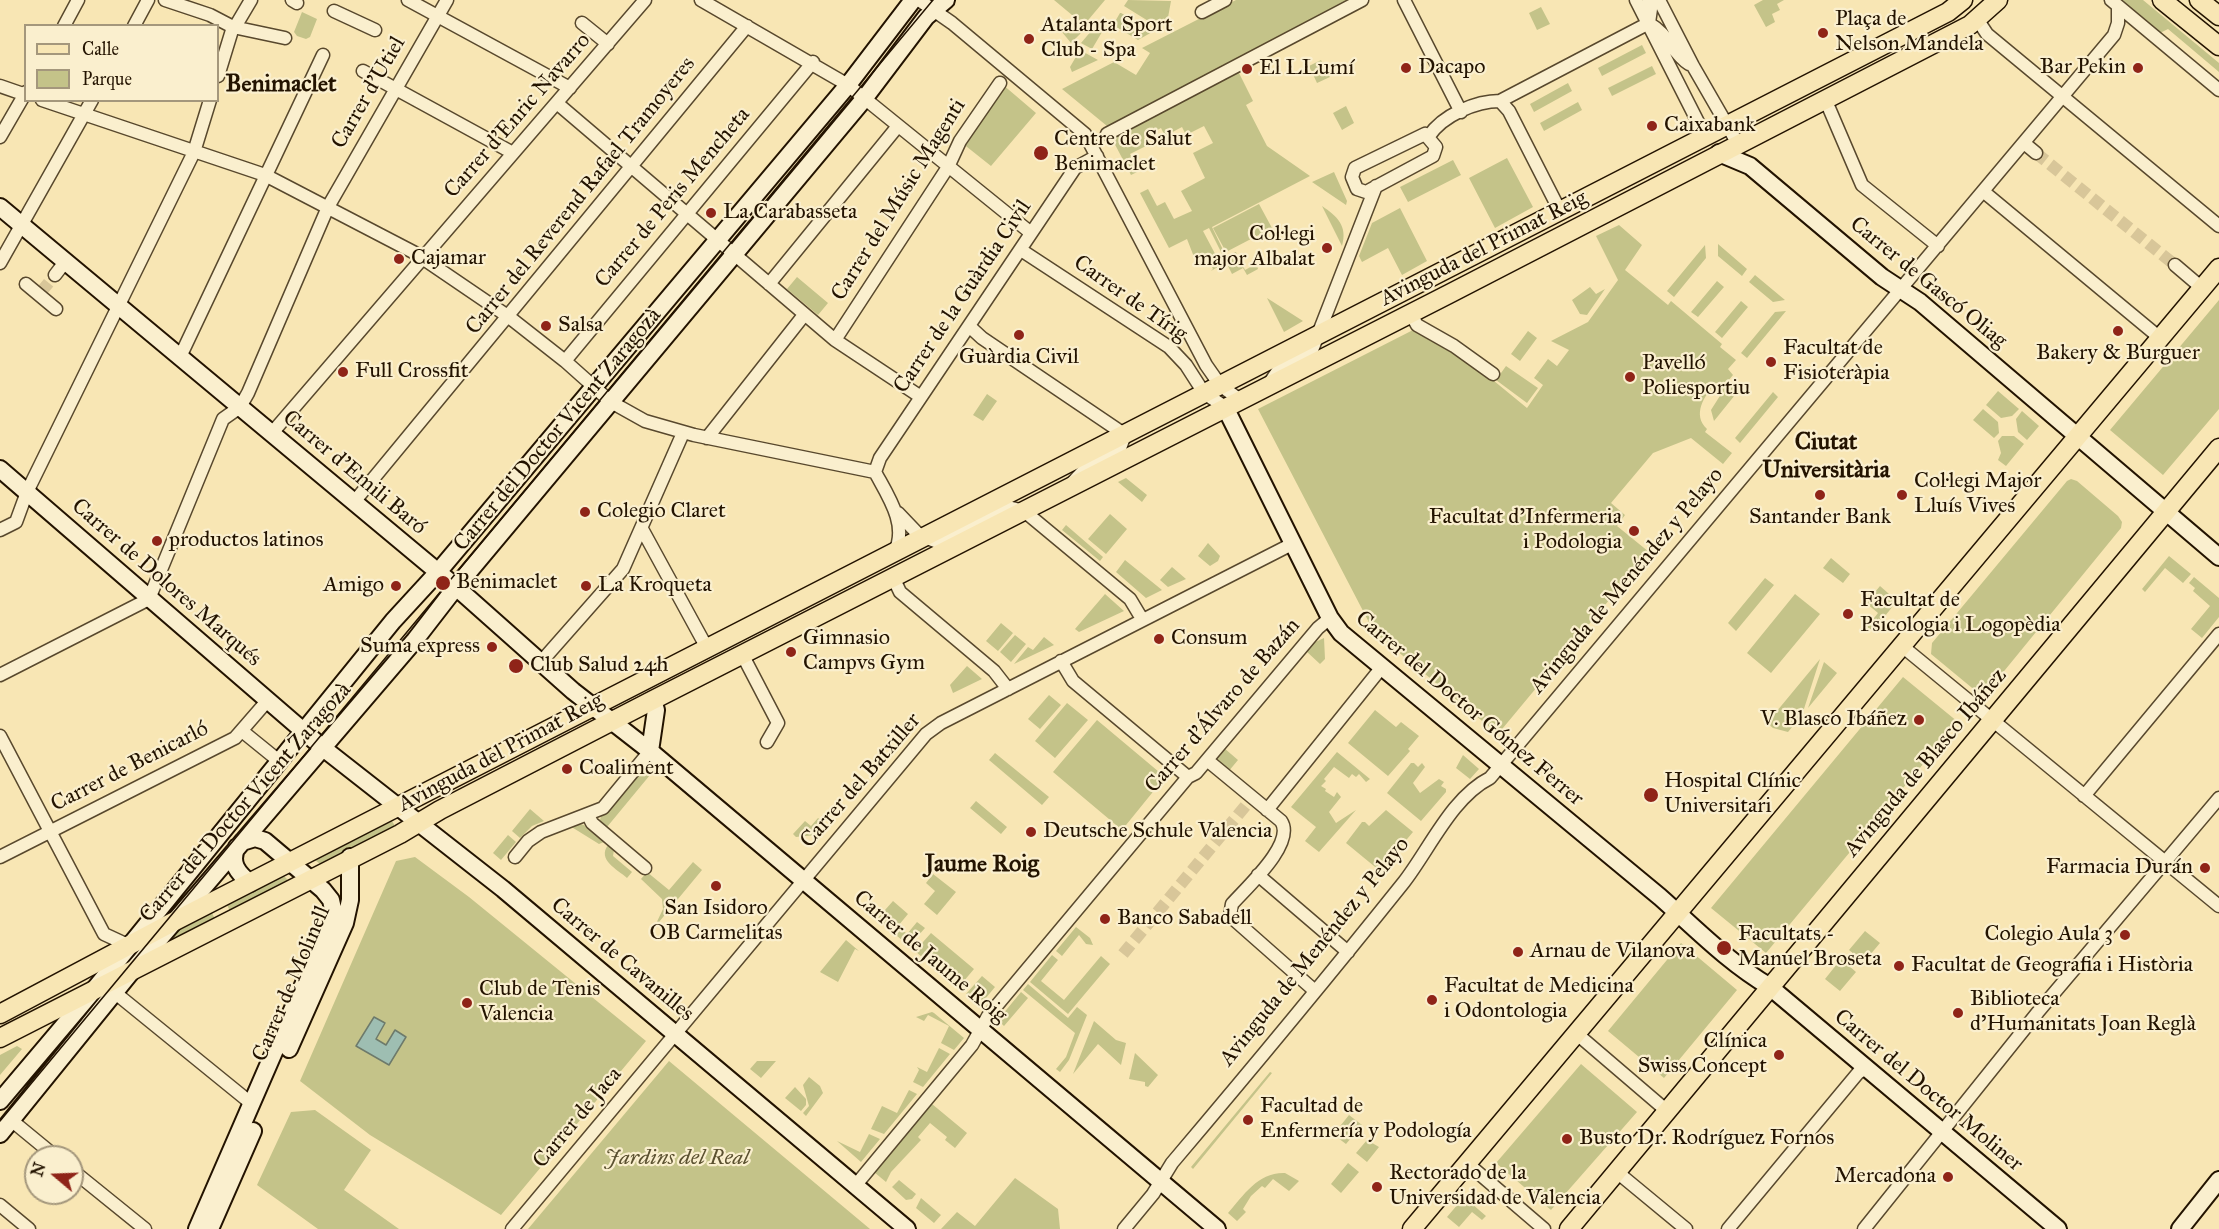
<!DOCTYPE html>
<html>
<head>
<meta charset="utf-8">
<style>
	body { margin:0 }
	#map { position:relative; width:2219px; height:1229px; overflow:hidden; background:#f8e6b4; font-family:"IM FELL Great Primer",serif }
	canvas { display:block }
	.legend { position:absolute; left:24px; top:24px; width:195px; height:78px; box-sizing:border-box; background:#faefce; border:2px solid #a4977c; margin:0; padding:8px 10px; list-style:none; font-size:18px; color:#231300 }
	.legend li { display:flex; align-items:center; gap:12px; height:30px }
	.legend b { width:30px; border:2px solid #a4977c }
	.north { position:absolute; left:24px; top:1145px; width:60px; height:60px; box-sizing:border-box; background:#faefce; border:2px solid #a4977c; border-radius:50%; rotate:289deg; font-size:16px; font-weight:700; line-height:24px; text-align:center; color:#231300 }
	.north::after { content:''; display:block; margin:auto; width:21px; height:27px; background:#8f2418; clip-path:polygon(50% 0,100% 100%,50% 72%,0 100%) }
</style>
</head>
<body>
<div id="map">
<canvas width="2219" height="1229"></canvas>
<ul class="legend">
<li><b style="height:8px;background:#f8e6b4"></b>Calle</li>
<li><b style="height:16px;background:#c4c389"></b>Parque</li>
</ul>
<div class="north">N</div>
</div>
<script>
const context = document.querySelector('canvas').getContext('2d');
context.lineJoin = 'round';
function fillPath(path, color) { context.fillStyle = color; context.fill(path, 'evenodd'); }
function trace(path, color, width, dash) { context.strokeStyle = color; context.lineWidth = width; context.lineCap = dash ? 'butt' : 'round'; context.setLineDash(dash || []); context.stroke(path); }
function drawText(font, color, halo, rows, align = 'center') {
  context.font = font + ' "IM FELL Great Primer",serif'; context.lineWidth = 4.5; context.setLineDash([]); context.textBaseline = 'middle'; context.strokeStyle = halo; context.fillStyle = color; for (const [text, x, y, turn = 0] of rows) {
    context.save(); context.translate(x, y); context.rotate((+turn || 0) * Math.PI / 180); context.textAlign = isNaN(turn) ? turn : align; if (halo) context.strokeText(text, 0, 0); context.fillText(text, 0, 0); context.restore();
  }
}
const green = new Path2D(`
	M1054,0H1105L1084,25Z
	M1128,0L1171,1L1167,23L1158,27L1124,6Z
	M1236,0H1353L1107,126L1062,89L1114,62L1136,75L1150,53L1142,48Z
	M1763,0H1784L1777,4L1780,10L1772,14L1775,22L1766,27L1754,5Z
	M2123,0H2143L2219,63V72L2168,29L2158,34L2124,5Z
	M1541,7L1550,24L1537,30L1529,13Z
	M302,12L317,19L310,37L306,39L297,36L294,32Z
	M1120,13H1121L1154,31L1138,40L1113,25Z
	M1072,20L1084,30L1071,43L1062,32Z
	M1098,23L1105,27L1092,49L1081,43Z
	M1642,45L1646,53L1602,76L1598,68Z
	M1080,50L1098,60L1072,72L1070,67Z
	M1321,60L1330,77L1317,83L1309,66Z
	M1652,66L1656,74L1612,96L1608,88Z
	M1237,69L1253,101L1246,105L1267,146L1310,176L1212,227L1226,256L1236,252L1245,270L1256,264L1258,269L1247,275L1243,268L1232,274L1209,228L1203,231L1221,265L1211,271L1213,269L1204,253L1194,257L1187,239L1169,248L1140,193L1148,189L1157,206L1165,202L1174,219L1192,211L1181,191L1205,178L1193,153L1213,143L1204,126L1186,135L1182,127L1165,136L1161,128L1144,137L1148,145L1130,154L1139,171L1131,175L1110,135Z
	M995,78L1036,113L991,166L957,139Z
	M1568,83L1572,91L1534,112L1530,104Z
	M1578,102L1582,110L1544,131L1540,123Z
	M1346,106L1354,123L1342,130L1333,113Z
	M1507,158L1533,207L1495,228L1469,178Z
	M1453,160L1461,175L1408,202L1400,187Z
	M1334,172L1347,201L1346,205L1312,182Z
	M1259,204L1272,228L1226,252L1213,228Z
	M1322,206C1337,216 1348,226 1342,246Z
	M1400,208L1427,261L1402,275L1388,248L1362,262L1359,256L1372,223Z
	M1619,225L1642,245L1625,270L1668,305L1671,301L1722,344L1720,347L1736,360L1728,369L1733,375L1728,381L1739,390L1714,421L1711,410L1723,391L1715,384C1704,396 1692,415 1707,429L1705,432L1732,453L1723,464L1691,438L1653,453L1611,503L1625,515L1617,526L1649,552L1498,734L1374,632L1258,409L1415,329L1477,367L1527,408L1543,385L1534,378L1548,359L1557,366L1569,350L1551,341L1588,322L1618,280L1596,236Z
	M1718,244L1747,269L1742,276L1718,256Z
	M1705,245L1706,258L1674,297L1667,291Z
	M1755,275L1785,300L1773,302L1749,282Z
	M797,277L828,303L818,315L787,289Z
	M1717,281L1724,287L1698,317L1691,312Z
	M1590,287L1596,294L1605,289L1587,315L1580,314L1572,300Z
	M1267,298L1303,321L1284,332Z
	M2219,300V409L2163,475L2110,430Z
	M1741,301L1748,307L1722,338L1715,332Z
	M1786,311L1747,358L1741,353L1775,312Z
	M1528,331L1537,338L1520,361L1511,354Z
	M1506,366L1538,388L1527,403L1496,380Z
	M1998,391L2019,409L2012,416L2001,418L1986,405Z
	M1773,392L1778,397L1740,443L1735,438Z
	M987,394L997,401L983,421L973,415Z
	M1983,409L1998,422L1999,433L1994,438L1973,420Z
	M2022,411L2039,426L2027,440L2018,432L2016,419Z
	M2002,436H2014L2024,444L2006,466L1998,460L2001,453L1998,441Z
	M1126,478L1147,495L1142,502L1118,482Z
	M2071,479L2077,481L2118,516L2122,522L2121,528L1987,692H1977L1931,654L1932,643L2067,481Z
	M1110,514L1127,529L1106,554L1088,539Z
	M1066,525L1103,557L1100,561L1062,530Z
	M1208,543L1220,556L1218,561L1210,566L1198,556Z
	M2169,556L2191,574L2183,583L2165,568L2145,592L2142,589Z
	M1831,558L1850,574L1843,583L1823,568Z
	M1125,560L1162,590L1146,598L1116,572Z
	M1172,567L1186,579L1168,587L1160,580Z
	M2194,577L2219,598V617L2202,638L2191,629L2210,606L2193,591L2195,588L2189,583Z
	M1765,578L1774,585L1736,631L1728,623Z
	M1880,586L1897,601L1873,631L1867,627L1878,613L1866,603Z
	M1105,594L1124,611L1079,632L1075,629Z
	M1795,594L1820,614L1771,673L1747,653Z
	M1001,623L1013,633L998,651L986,641Z
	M1015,635L1026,644L1011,662L1000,652Z
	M1044,637L1054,645L1014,664L1028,647L1033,650Z
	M1324,638L1325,659L1320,664L1306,651L1309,645Z
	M1820,659L1802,715L1788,732L1773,728L1767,723Z
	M1824,662L1837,673L1808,708Z
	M967,666L982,679L953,693L950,685Z
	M1903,677L1958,722L1766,953L1711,908Z
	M1049,695L1061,705L1040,729L1028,719Z
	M1067,703L1088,720L1055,758L1035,741Z
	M1375,710L1396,727L1401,722L1419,736L1408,749L1410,751L1388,776L1348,743Z
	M1097,720L1165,777L1122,830L1053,772Z
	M1224,748L1238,760L1228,772L1214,760Z
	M1337,752L1370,779L1366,782L1359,774L1356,777L1352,774L1349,778L1334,767L1324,779L1326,781L1321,786L1326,789L1325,791L1334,797L1337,792L1341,797L1329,812L1336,823L1356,810L1319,852L1305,841L1316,827L1291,807Z
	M995,753L1049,797L1042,805L989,760Z
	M1463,755L1479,769L1470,779L1456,768Z
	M1411,763H1414L1418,767L1422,763L1425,767L1413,783L1420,793L1439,779L1444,782L1441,786L1446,789V792L1421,821L1387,793Z
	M641,767L650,775L607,827L600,820L601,816Z
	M976,801L1007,827L1001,834L970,808Z
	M530,809L544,821L532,826L520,838L512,831Z
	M1386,810L1413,832L1380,871L1346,843L1362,822H1365L1369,826Z
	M818,818L826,824L817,835L796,837L793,834L805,821L811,826Z
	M392,821L395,826L320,864L315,860Z
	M575,823L584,825L604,842L599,844L570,826Z
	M508,835L516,842L501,860L493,853Z
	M608,845L614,850L613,856L632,872L627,878C617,869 597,860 608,845Z
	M415,857L469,897L646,1041L501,1215L370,1135L300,1081L396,861Z
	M693,862L702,870L654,928L663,909L662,899L641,879L647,872L669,890Z
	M933,874L956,892L937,915L924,904L935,891L926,883Z
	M284,876L289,881L230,911L227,905Z
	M893,901L908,914L898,926L907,934L917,922L925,928L909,946L877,919Z
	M212,913L215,919L160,947L166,937Z
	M1076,927L1090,938L1093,945L1086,944L1079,935L1062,956L1056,951Z
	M1865,931L1880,943L1864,962L1849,950Z
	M931,933L974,969L958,988L915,951Z
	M846,940L859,951L855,949L838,982L820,972Z
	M1681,943L1737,990L1664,1078L1608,1031Z
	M1052,955L1058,960L1041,981L1064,1000L1101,956L1110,964L1068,1014L1030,982Z
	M1841,959L1856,972L1840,991L1825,979Z
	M982,976L995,987L980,1005L966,994Z
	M1028,984L1068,1018L1077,1007L1087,1015L1069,1060L1060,1072L1056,1069L1066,1057L1075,1033L1023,990Z
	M1021,992L1028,998L1004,1026L998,1020Z
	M932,1012L934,1013L964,1038L954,1050L941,1043L949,1026L928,1015L924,1021L916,1017Z
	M1094,1021L1116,1040L1126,1043L1121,1065L1098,1044L1073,1074Z
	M17,1046L22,1049L0,1075V1055Z
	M939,1048L950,1054L923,1087L913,1082L919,1070L917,1067L927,1072Z
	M1135,1053L1158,1075L1148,1087L1145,1086V1082L1129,1079Z
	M669,1061L870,1229H528Z
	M757,1061H776L761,1078L750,1069Z
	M1581,1064L1637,1112L1551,1210L1496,1163Z
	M1270,1072L1272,1073L1193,1169L1191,1167Z
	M809,1077L820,1086L823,1093L806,1116L803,1113L809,1106L803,1085Z
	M795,1087L806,1099V1105L801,1111L785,1098Z
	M909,1090L917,1094L884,1134L871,1129L882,1106L897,1113Z
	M932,1104L967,1133L955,1148L945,1140L947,1137L930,1123L918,1137L921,1140L891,1172L886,1182L874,1172Z
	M315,1110L371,1150L344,1190L399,1229H318L257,1185L291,1112Z
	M1349,1115L1362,1125L1346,1144L1338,1138L1337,1130Z
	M869,1134L880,1139L861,1162L837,1141L860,1152Z
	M1367,1140L1379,1147L1367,1162L1356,1153Z
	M1348,1163L1359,1172L1341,1193L1331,1184Z
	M1285,1173L1299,1181L1289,1191L1273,1179L1265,1188L1262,1186L1251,1196L1243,1209L1246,1212L1237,1221L1228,1213C1244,1195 1258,1172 1285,1173Z
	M1015,1178L1058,1209L1060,1229H941L957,1212L975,1226Z
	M899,1180L916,1194L912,1199L906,1200L892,1187Z
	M1464,1197L1486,1216L1482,1220L1472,1212L1459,1227L1447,1217Z
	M921,1198L941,1215L934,1223L916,1208Z`);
const water = new Path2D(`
	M374,1017L385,1023L376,1039L386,1045L395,1030L406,1037L389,1065L356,1046Z`);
const streetTunnel = new Path2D(`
	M2036,153L2175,265
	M41,292L55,275
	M1123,954L1247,804`);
const street = new Path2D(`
	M165,0L210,15L233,27L285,38
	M292,0L297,3
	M408,0L570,88
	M701,0L848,85L1031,233
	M919,0L952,23L1085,134L1206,365L1220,385L1240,400
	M1404,0L1461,112
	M1636,0L1705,136
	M1659,0L1693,66L1738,144
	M2111,0L2219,90
	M334,11L375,30
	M1202,12L1225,0
	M1977,19L1987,34L2219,226
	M582,23L608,44
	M1649,23L1651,9L1649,0
	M1650,24C1668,34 1672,53 1689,64
	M64,26L78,0
	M134,26L148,0
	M235,27L251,0
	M363,71L513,153
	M218,76L233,27
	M0,86L26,95
	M42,100L265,175L415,253L509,317L565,361L611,402L645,421L694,435L875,472C888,496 909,526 894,553
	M1500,101L1509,111L1560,211
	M558,104L835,340L921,397
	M1829,108L1862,185L1938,246
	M1107,134L1362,0
	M1425,134L1436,147L1433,156L1366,192L1357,189L1352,177L1355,168Z
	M1429,136C1443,115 1476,101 1500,101L1649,23
	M0,137L26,92
	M2024,143L2036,153
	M1984,192L2160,338
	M1021,250L1169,347L1186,365L1204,393L1225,407
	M0,263L92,100
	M2175,265L2202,288
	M55,275L65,262
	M26,284L56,309
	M769,284L898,126
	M1411,314L1417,325L1454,346L1493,374
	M969,326L982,338L1118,430L1123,440L1119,451L1085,469L1072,483
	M835,340L948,167L960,141L1000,83
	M180,357L323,55
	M565,361L813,62
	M1269,384L1279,369L1312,350L1376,186
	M272,433L645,0
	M707,438L804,315
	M875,472L880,458L1075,168L1097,156
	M354,502L747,26
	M898,513L919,535L938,542L1008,507L1024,511L1130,599L1142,619
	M642,529L707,648
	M0,530L16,522L27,492L194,152L210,100
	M893,577L900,592L994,671L1008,689
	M1902,646L2219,906
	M742,654L778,723L767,742
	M1061,661L1073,681L1188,777
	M541,662L623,569L683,433
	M0,675L149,599L223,419L240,407L248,393L328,207L447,0
	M242,731L279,761
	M0,736L104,934L130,946
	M1207,760L1281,821C1296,843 1247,887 1232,904L1230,916L1315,991
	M2084,796L2219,634
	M1267,810L1382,667
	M588,815L592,823L645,868
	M0,857L235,738L268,700
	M515,857L528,841L541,832L603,808L650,751
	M1258,875L1348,952
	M108,987L252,1104
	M1577,1034L1667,1111
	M11,1120L56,1157
	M1468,1164L1544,1229
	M72,1170L145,1229
	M1617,1172L1686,1229
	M855,1186L972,1045L988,1016L1188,777L1196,773L1318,628L1330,618
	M0,1205L29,1229
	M512,1229L926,734L941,723L1294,543
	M1124,1229L1153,1194L1172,1163C1250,1071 1328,977 1404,882C1429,850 1452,797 1490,778L2114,35L2118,23V6
	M1728,1229L1858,1073L1865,1068
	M1864,1229L2038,1012L2219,798`);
const secondary = new Path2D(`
	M1719,153L1750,166L1882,277L1920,302L2219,557
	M0,207L456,587L573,691L650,751L1217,1229
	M1225,407L1330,618L1341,633L1660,897C1695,928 1729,963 1770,987L2058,1229
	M0,469L323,748L503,889L907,1229
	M650,751L656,710L653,700
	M237,847C229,863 238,873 250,883
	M289,1049L345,923L350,900V857
	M0,1101L93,991L393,621L438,572L848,85L913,0
	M0,1134L132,971L415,640L456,587L864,99L926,17L946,0
	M197,1229L334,914L331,900L323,890L265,841L255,838L242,842
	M210,1229L253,1131
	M2180,1229L2219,1180`);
const primary = new Path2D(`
	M2162,0L2219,46
	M2199,0L2219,16
	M0,1014L173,922L1948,12L1963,0
	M0,1038L400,834L440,810L653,700L1449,294L1970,25L1998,0
	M1412,1229L2219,268
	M1569,1229L2219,448`);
const tram = new Path2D(`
	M0,1121L933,0`);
const markers = [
	[1823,33,6,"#8f2418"],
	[1029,39,6,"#8f2418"],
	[1406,68,6,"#8f2418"],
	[2138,68,6,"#8f2418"],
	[1247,69,6,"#8f2418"],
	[1652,126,6,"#8f2418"],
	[1041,153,8,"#8f2418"],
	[711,213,6,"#8f2418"],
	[1327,248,6,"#8f2418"],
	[399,259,6,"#8f2418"],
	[546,326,6,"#8f2418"],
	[2118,331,6,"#8f2418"],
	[1019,335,6,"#8f2418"],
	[1771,362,6,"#8f2418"],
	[343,372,6,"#8f2418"],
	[1630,377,6,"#8f2418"],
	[1820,495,6,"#8f2418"],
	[1902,495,6,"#8f2418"],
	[585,512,6,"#8f2418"],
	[1634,531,6,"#8f2418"],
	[157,541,6,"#8f2418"],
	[443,583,8,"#8f2418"],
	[396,586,6,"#8f2418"],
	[586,586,6,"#8f2418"],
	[1848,614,6,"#8f2418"],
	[1159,639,6,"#8f2418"],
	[492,647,6,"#8f2418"],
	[791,652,6,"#8f2418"],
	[516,666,8,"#8f2418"],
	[1919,720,6,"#8f2418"],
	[567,769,6,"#8f2418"],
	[1651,795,8,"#8f2418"],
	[1031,832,6,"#8f2418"],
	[2205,868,6,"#8f2418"],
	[716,886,6,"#8f2418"],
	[1105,919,6,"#8f2418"],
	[2125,935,6,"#8f2418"],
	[1724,948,8,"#8f2418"],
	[1518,952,6,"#8f2418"],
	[1899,966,6,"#8f2418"],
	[1432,1000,6,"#8f2418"],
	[467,1003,6,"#8f2418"],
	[1958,1013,6,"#8f2418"],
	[1779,1055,6,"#8f2418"],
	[1248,1120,6,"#8f2418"],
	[1567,1139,6,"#8f2418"],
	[1948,1177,6,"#8f2418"],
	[1377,1187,6,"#8f2418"]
];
const poiNames = [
	["Plaça de",1835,20],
	["Nelson Mandela",1835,45],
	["Atalanta Sport",1041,26],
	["Club - Spa",1041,51],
	["Dacapo",1418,68],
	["Bar Pekin",2126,68,"right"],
	["El LLumí",1259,69],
	["Caixabank",1664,126],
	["Centre de Salut",1054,140],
	["Benimaclet",1054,165],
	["La Carabasseta",723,213],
	["Col·legi",1315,235,"right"],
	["major Albalat",1315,260,"right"],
	["Cajamar",411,259],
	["Salsa",558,326],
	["Facultat de",1783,349],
	["Fisioteràpia",1783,374],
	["Bakery & Burguer",2118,354,"center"],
	["Guàrdia Civil",1019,358,"center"],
	["Pavelló",1642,364],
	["Poliesportiu",1642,389],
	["Full Crossfit",355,372],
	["Col·legi Major",1914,482],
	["Lluís Vives",1914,507],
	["Colegio Claret",597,512],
	["Facultat d'Infermeria",1622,518,"right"],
	["i Podologia",1622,543,"right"],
	["Santander Bank",1820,518,"center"],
	["productos latinos",169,541],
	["Benimaclet",456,583],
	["Amigo",384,586,"right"],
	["La Kroqueta",598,586],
	["Facultat de",1860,601],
	["Psicologia i Logopèdia",1860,626],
	["Gimnasio",803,639],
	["Campvs Gym",803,664],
	["Consum",1171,639],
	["Suma express",480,647,"right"],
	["Club Salud 24h",530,666],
	["V. Blasco Ibáñez",1907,720,"right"],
	["Coaliment",579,769],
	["Hospital Clínic",1664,782],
	["Universitari",1664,807],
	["Deutsche Schule Valencia",1043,832],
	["Farmacia Durán",2193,868,"right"],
	["San Isidoro",716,909,"center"],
	["OB Carmelitas",716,934,"center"],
	["Banco Sabadell",1117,919],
	["Facultats -",1738,935],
	["Manuel Broseta",1738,960],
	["Colegio Aula 3",2113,935,"right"],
	["Arnau de Vilanova",1530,952],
	["Facultat de Geografia i Història",1911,966],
	["Facultat de Medicina",1444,987],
	["i Odontologia",1444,1012],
	["Club de Tenis",479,990],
	["Valencia",479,1015],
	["Biblioteca",1970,1000],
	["d'Humanitats Joan Reglà",1970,1025],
	["Clínica",1767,1042,"right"],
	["Swiss Concept",1767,1067,"right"],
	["Facultad de",1260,1107],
	["Enfermería y Podología",1260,1132],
	["Busto Dr. Rodríguez Fornos",1579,1139],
	["Rectorado de la",1389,1174],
	["Universidad de Valencia",1389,1199],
	["Mercadona",1936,1177,"right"]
];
const streetNames = [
	["Carrer d'Utiel",369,93,-60],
	["Carrer d'Enric Navarro",518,116,-49],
	["Carrer del Reverend Rafael Tramoyeres",581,196,-51],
	["Carrer de Peris Mencheta",673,198,-50],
	["Carrer del Músic Magenti",899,200,-58],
	["Avinguda del Primat Reig",1484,249,-27],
	["Carrer de Gascó Oliag",1928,283,39],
	["Carrer de la Guàrdia Civil",963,297,-56],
	["Carrer de Tírig",1130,299,35],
	["Carrer del Doctor Vicent Zaragozà",558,430,-50],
	["Carrer d'Emili Baró",354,473,40],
	["Avinguda de Menéndez y Pelayo",1627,581,-50],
	["Carrer de Dolores Marqués",166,583,41],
	["Carrer d'Álvaro de Bazán",1223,706,-49],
	["Carrer del Doctor Gómez Ferrer",1469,709,40],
	["Avinguda del Primat Reig",501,753,-28],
	["Avinguda de Blasco Ibáñez",1926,763,-50],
	["Carrer de Benicarló",130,767,-27],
	["Carrer del Batxiller",861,781,-49],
	["Carrer del Doctor Vicent Zaragozà",246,803,-49],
	["Avinguda de Menéndez y Pelayo",1315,952,-51],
	["Carrer de Jaume Roig",930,957,40],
	["Carrer de Cavanilles",622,960,40],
	["Carrer de Molinell",292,984,-67],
	["Carrer del Doctor Moliner",1928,1091,40],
	["Carrer de Jaca",578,1118,-50]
];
const parkNames = [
	["Jardins del Real",677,1159]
];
const neighbourhoodNames = [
	["Benimaclet",281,85],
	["Ciutat",1826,443],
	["Universitària",1826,471],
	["Jaume Roig",982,865]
];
fillPath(green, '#c4c389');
fillPath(water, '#9ebeb2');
trace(water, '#6d7a6b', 1.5);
trace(streetTunnel, '#d8c699', 12, [12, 6]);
trace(street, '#58482d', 15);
trace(secondary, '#231300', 20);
trace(primary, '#231300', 21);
trace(street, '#faefce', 12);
trace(secondary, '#faefce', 16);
trace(primary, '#f8e6b4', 18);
trace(tram, '#231300', 1.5);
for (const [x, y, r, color] of markers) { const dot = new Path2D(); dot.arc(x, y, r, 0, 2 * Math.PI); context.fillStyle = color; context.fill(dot); trace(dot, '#faefce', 2); }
drawText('22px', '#231300', '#faefce', poiNames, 'left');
drawText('22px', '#231300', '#faefce', streetNames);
drawText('italic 22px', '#5b5130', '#faefce', parkNames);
drawText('bold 24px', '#231300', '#faefce', neighbourhoodNames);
</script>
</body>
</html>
